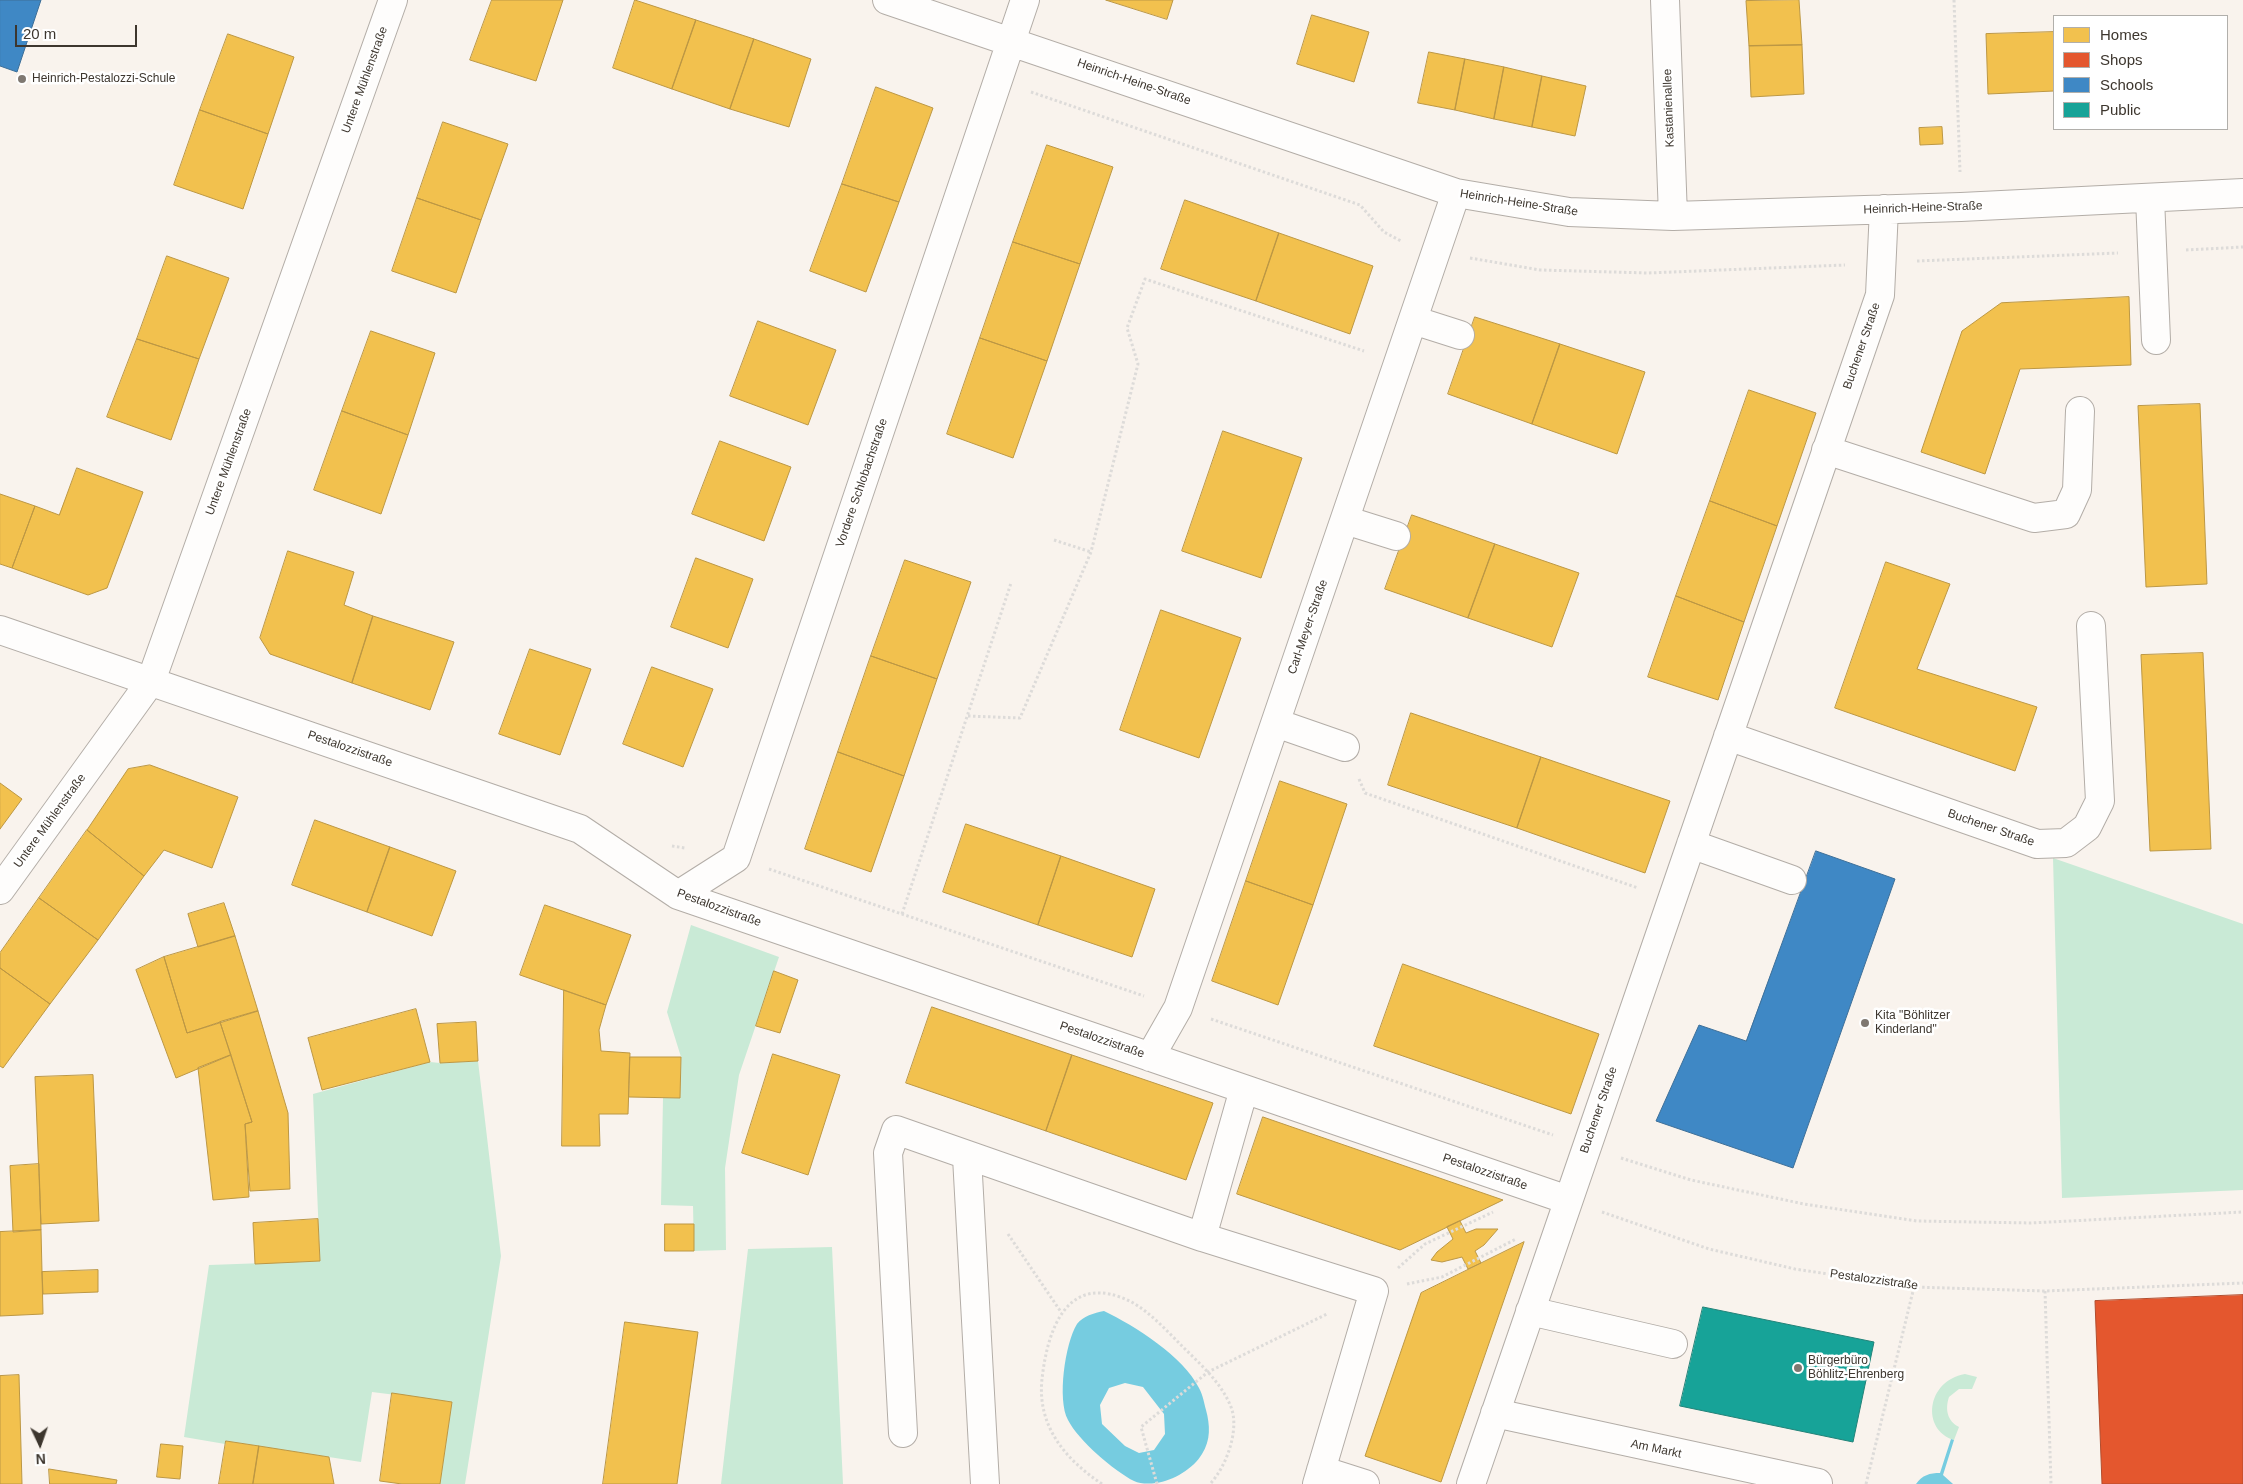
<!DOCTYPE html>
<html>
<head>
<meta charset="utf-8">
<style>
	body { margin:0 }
	#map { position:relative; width:2243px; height:1484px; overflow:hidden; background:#f9f3ed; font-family:Arial,sans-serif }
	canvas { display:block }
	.legend { position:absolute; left:2053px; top:15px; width:175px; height:115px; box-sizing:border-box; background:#fff; border:1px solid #b1afab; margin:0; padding:6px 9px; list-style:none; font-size:15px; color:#3d362e }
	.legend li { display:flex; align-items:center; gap:10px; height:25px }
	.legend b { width:25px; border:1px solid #b1afab }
	.north { position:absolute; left:15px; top:1419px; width:50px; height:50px; -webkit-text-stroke:4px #fff; paint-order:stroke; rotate:177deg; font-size:14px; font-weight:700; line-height:20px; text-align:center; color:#3d362e }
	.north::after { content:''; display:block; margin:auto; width:18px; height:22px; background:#3d362e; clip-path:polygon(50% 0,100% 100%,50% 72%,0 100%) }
	.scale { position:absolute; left:15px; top:25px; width:122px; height:22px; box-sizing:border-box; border:2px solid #3d362e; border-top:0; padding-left:6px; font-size:15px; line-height:18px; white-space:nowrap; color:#3d362e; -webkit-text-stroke:4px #fff; paint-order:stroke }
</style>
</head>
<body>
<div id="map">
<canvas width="2243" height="1484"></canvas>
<ul class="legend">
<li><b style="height:14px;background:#f2c14e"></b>Homes</li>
<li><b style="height:14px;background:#e4572e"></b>Shops</li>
<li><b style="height:14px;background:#3f88c5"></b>Schools</li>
<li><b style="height:14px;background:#17a398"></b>Public</li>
</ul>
<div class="north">N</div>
<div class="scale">20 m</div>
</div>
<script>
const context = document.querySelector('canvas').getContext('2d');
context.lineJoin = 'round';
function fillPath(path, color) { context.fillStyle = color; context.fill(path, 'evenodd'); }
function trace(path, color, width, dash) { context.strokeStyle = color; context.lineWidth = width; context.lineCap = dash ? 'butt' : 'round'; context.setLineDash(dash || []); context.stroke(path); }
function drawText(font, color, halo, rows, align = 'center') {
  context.font = font + ' Arial,sans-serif'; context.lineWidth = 5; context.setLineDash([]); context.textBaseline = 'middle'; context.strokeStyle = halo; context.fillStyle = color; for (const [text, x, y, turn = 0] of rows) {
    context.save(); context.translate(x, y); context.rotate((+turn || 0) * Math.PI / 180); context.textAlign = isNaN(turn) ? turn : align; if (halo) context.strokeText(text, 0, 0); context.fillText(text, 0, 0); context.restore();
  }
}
const green = new Path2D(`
	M2053,858L2243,924V1190L2062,1198Z
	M691,925L779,957L739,1075L725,1168L726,1250L694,1251L693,1206L661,1205L663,1098H680L681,1057L667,1012Z
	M478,1061L501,1256L465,1484H440L452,1402L372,1392L361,1462L226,1441L225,1444L184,1437L209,1265L320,1261L313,1094L430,1062L440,1063Z
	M832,1247L843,1484H721L748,1249Z
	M1965,1374L1977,1377L1972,1389H1959L1949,1397C1945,1409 1947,1421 1959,1427L1954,1440C1921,1430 1926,1381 1965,1374Z`);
const water = new Path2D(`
	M1104,1311C1135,1326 1183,1356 1199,1388C1203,1395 1204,1403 1206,1410C1210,1425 1211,1440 1202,1454C1194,1468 1173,1481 1156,1483C1149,1484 1140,1484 1134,1481C1114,1471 1078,1440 1068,1420C1057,1400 1065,1343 1077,1324C1083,1316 1094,1313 1104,1311ZM1125,1383L1143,1387L1164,1414L1165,1434L1154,1450L1139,1453L1125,1446L1102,1424L1100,1405L1109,1388Z
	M1951,1439L1954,1440L1943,1475L1953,1484H1916C1922,1475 1930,1473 1940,1473Z`);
const homes = new Path2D(`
	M492,0H563L536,81L470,60Z
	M635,0L696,20L672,89L613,68Z
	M1106,0H1173L1167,19Z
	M1799,0L1802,45L1749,46L1746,1Z
	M1312,15L1369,32L1354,82L1297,64Z
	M696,20L754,39L730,109L672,89Z
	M2054,32V91L1988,94L1986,34Z
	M228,34L294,57L268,134L200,110Z
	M754,39L811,59L789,127L730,109Z
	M1802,45L1804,94L1751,97L1749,46Z
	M1429,52L1465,59L1455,110L1418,103Z
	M1465,59L1504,67L1494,119L1455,110Z
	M1504,67L1542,76L1532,127L1494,119Z
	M1542,76L1586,86L1575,136L1532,127Z
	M876,87L933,108L899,202L842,184Z
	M200,110L268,134L243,209L174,185Z
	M443,122L508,144L481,220L417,198Z
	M1942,127L1943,144L1920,145L1919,128Z
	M1047,145L1113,167L1080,264L1013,242Z
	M842,184L899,202L866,292L810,271Z
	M417,198L481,220L456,293L392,271Z
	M1185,200L1279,233L1256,301L1161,269Z
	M1279,233L1373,266L1350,334L1256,301Z
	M1013,242L1080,264L1047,361L980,338Z
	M167,256L229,278L199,359L137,339Z
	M2129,297L2131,365L2020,369L1985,474L1921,452L1962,331L2001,303Z
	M1475,317L1560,344L1532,424L1448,394Z
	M758,321L836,350L808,425L730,396Z
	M371,331L435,353L408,435L342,411Z
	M980,338L1047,361L1013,458L947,434Z
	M137,339L199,359L171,440L107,417Z
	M1560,344L1645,372L1617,454L1532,424Z
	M1749,390L1816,413L1777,526L1710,501Z
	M2200,404L2207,584L2146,587L2138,406Z
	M342,411L408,435L381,514L314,490Z
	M1223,431L1302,458L1261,578L1182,551Z
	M720,441L791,467L764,541L692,514Z
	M77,468L143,492L107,588L88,595L12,568L35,506L59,515Z
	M0,494L35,506L12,568L0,564Z
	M1710,501L1777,526L1744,622L1676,596Z
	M1412,515L1495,544L1468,618L1385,589Z
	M1495,544L1579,573L1552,647L1468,618Z
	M288,551L354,572L344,605L373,616L352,683L270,654L260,638Z
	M696,558L753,579L728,648L671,627Z
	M905,560L971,582L937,679L871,656Z
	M1886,562L1950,584L1917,669L2037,707L2015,771L1835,708Z
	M1676,596L1744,622L1718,700L1648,677Z
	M1161,610L1241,638L1199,758L1120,730Z
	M373,616L454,642L430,710L352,683Z
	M530,649L591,669L560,755L499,734Z
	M2203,653L2211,849L2150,851L2141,655Z
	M871,656L937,679L904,776L838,752Z
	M652,667L713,689L683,767L623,744Z
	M1411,713L1541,757L1517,828L1388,785Z
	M838,752L904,776L871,872L805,849Z
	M1541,757L1670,801L1645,873L1517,828Z
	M150,765L238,797L212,868L164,850L144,876L87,830L128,769Z
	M1280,781L1347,804L1313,905L1246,881Z
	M0,783L22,799L0,829Z
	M315,820L390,847L367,912L292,885Z
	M966,824L1061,856L1038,925L943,892Z
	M87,830L144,876L98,940L39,898Z
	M390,847L456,871L432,936L367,912Z
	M1061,856L1155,889L1132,957L1038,925Z
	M1246,881L1313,905L1278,1005L1212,981Z
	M39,898L98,940L50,1004L0,968V953Z
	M224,903L235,936L198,947L188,914Z
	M545,905L631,935L606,1005L520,975Z
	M235,936L258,1011L187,1033L164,957Z
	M164,957L187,1033L220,1022L231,1055L176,1078L136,970Z
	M1403,964L1599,1034L1571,1114L1374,1046Z
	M0,968L50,1004L3,1068L0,1066Z
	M774,971L798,980L780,1033L756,1026Z
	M564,990L606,1005L599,1030L601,1051L630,1053L628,1114H599L600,1146H562Z
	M932,1007L1072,1055L1046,1131L906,1083Z
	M416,1009L430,1062L322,1090L308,1038Z
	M258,1011L288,1113L290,1189L250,1191L245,1124L252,1122L220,1022Z
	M476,1022L478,1061L440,1063L437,1024Z
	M773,1054L840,1075L808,1175L742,1153Z
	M231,1055L252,1122L245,1124L249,1197L213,1200L198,1068Z
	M1072,1055L1213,1103L1186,1180L1046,1131Z
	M630,1057H681L680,1098L629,1097Z
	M93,1075L99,1221L41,1224L35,1077Z
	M1263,1117L1503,1200L1400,1250L1237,1194Z
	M39,1164L41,1230L13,1232L10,1166Z
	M318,1219L320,1261L255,1264L253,1223Z
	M1460,1221L1466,1233L1476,1229H1498L1484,1245L1475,1251L1481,1263L1468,1269L1462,1257L1442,1262L1431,1260L1437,1252L1453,1239L1447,1227Z
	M665,1224H694V1251H665Z
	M41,1230L43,1314L0,1316V1232Z
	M1524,1242L1441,1482L1365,1456L1421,1293Z
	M98,1270V1292L43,1294L42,1272Z
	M625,1322L698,1332L677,1484H603Z
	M19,1375L22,1484H0V1376Z
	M392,1393L452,1402L440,1484H402L380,1481Z
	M226,1441L259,1446L253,1484H219Z
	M161,1444L183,1446L180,1479L157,1477Z
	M259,1446L329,1457L334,1484H253Z
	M49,1469L117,1480L116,1484H50Z`);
const shops = new Path2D(`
	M2243,1295V1484H2102L2095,1301Z`);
const schools = new Path2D(`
	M0,0H41L17,72L0,66Z
	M1816,851L1895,879L1793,1168L1656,1121L1699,1025L1746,1041Z`);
const public = new Path2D(`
	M1703,1307L1874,1342L1853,1442L1680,1406Z`);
const path = new Path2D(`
	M1954,0L1960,172
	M1031,92L1360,205L1384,232L1401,241
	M2186,250L2243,247
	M1470,258L1540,270L1648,273L1845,265
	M1917,261L2118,253
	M1054,540L1091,552
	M968,716L1020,718L1091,552L1138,364L1127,328L1145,279L1364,351
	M1359,779L1365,793L1638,888
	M672,846L685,848
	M769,869L1144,996
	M902,914L1011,583
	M1211,1019L1553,1135
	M1621,1158L1691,1180L1804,1204L1917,1221L2031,1223L2243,1212
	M1602,1212L1709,1249L1795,1269L1914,1287L2045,1291L2243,1283
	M1008,1234L1061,1312
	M1398,1268L1425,1244L1493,1212
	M1407,1284L1442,1277L1516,1239
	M2045,1291L2051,1484
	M1102,1484C1065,1459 1037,1426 1042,1379C1047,1334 1064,1277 1120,1297C1144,1305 1164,1328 1182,1346C1200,1364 1221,1382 1231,1407C1240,1430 1226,1467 1210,1484
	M1157,1484L1141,1427L1208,1372L1327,1314
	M1866,1484L1914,1287`);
const minor = new Path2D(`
	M887,0L1456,193L1569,212L1673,216L1961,207L2243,193
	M1665,0L1673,216
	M2150,198L2156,340
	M1413,320L1460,335
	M1826,450L2034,518L2066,514L2077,490L2080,411
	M1345,520L1396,536
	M0,630L580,829L678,895L1568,1200
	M1276,723L1345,747
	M1728,736L2037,844L2066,843L2087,827L2100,801L2091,626
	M1691,844L1792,880
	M0,890L151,681L393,0
	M678,895L736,858L1025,0
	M1150,1057L1178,1008L1456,193
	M967,1157L985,1484
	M1202,1237L1244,1089
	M1530,1311L1673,1344
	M1495,1413L1818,1483
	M903,1433L888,1153L896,1130L1202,1237L1374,1291L1317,1484
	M1321,1470L1365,1484
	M1471,1484L1880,295L1884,209`);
const markers = [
	[22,79,5,"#7f7871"],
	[1865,1023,5,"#7f7871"],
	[1798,1368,5,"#7f7871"]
];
const poiNames = [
	["Heinrich-Pestalozzi-Schule",32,79],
	["Kita \"Böhlitzer",1875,1016],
	["Kinderland\"",1875,1030],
	["Bürgerbüro",1808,1361],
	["Böhlitz-Ehrenberg",1808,1375]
];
const streetNames = [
	["Untere Mühlenstraße",365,80,-70],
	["Heinrich-Heine-Straße",1134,82,19],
	["Kastanienallee",1669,108,-92],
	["Heinrich-Heine-Straße",1519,203,9],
	["Heinrich-Heine-Straße",1923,208,-2],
	["Buchener Straße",1862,346,-71],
	["Untere Mühlenstraße",229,462,-70],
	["Vordere Schlobachstraße",862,483,-71],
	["Carl-Meyer-Straße",1308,627,-71],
	["Pestalozzistraße",350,749,19],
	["Untere Mühlenstraße",50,821,-54],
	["Buchener Straße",1991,828,19],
	["Pestalozzistraße",719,908,20],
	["Pestalozzistraße",1102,1040,19],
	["Buchener Straße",1599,1110,-71],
	["Pestalozzistraße",1485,1172,19],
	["Pestalozzistraße",1874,1280,8],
	["Am Markt",1656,1449,12]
];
fillPath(green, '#c9ead6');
fillPath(water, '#76cce0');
fillPath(homes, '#f2c14e');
trace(homes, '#bc9744', 1);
fillPath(shops, '#e4572e');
trace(shops, '#b24d2e', 1);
fillPath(schools, '#3f88c5');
trace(schools, '#3e6f98', 1);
fillPath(public, '#17a398');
trace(public, '#228278', 1);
trace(minor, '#b3ada7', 30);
trace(path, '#dddbd9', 3, [2.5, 2.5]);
trace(minor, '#fefdfc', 28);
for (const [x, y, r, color] of markers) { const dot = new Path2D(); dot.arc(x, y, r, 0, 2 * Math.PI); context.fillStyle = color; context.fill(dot); trace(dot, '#fff', 2); }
drawText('12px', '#3d362e', '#fff', poiNames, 'left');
drawText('12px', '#3d362e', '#fff', streetNames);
</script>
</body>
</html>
